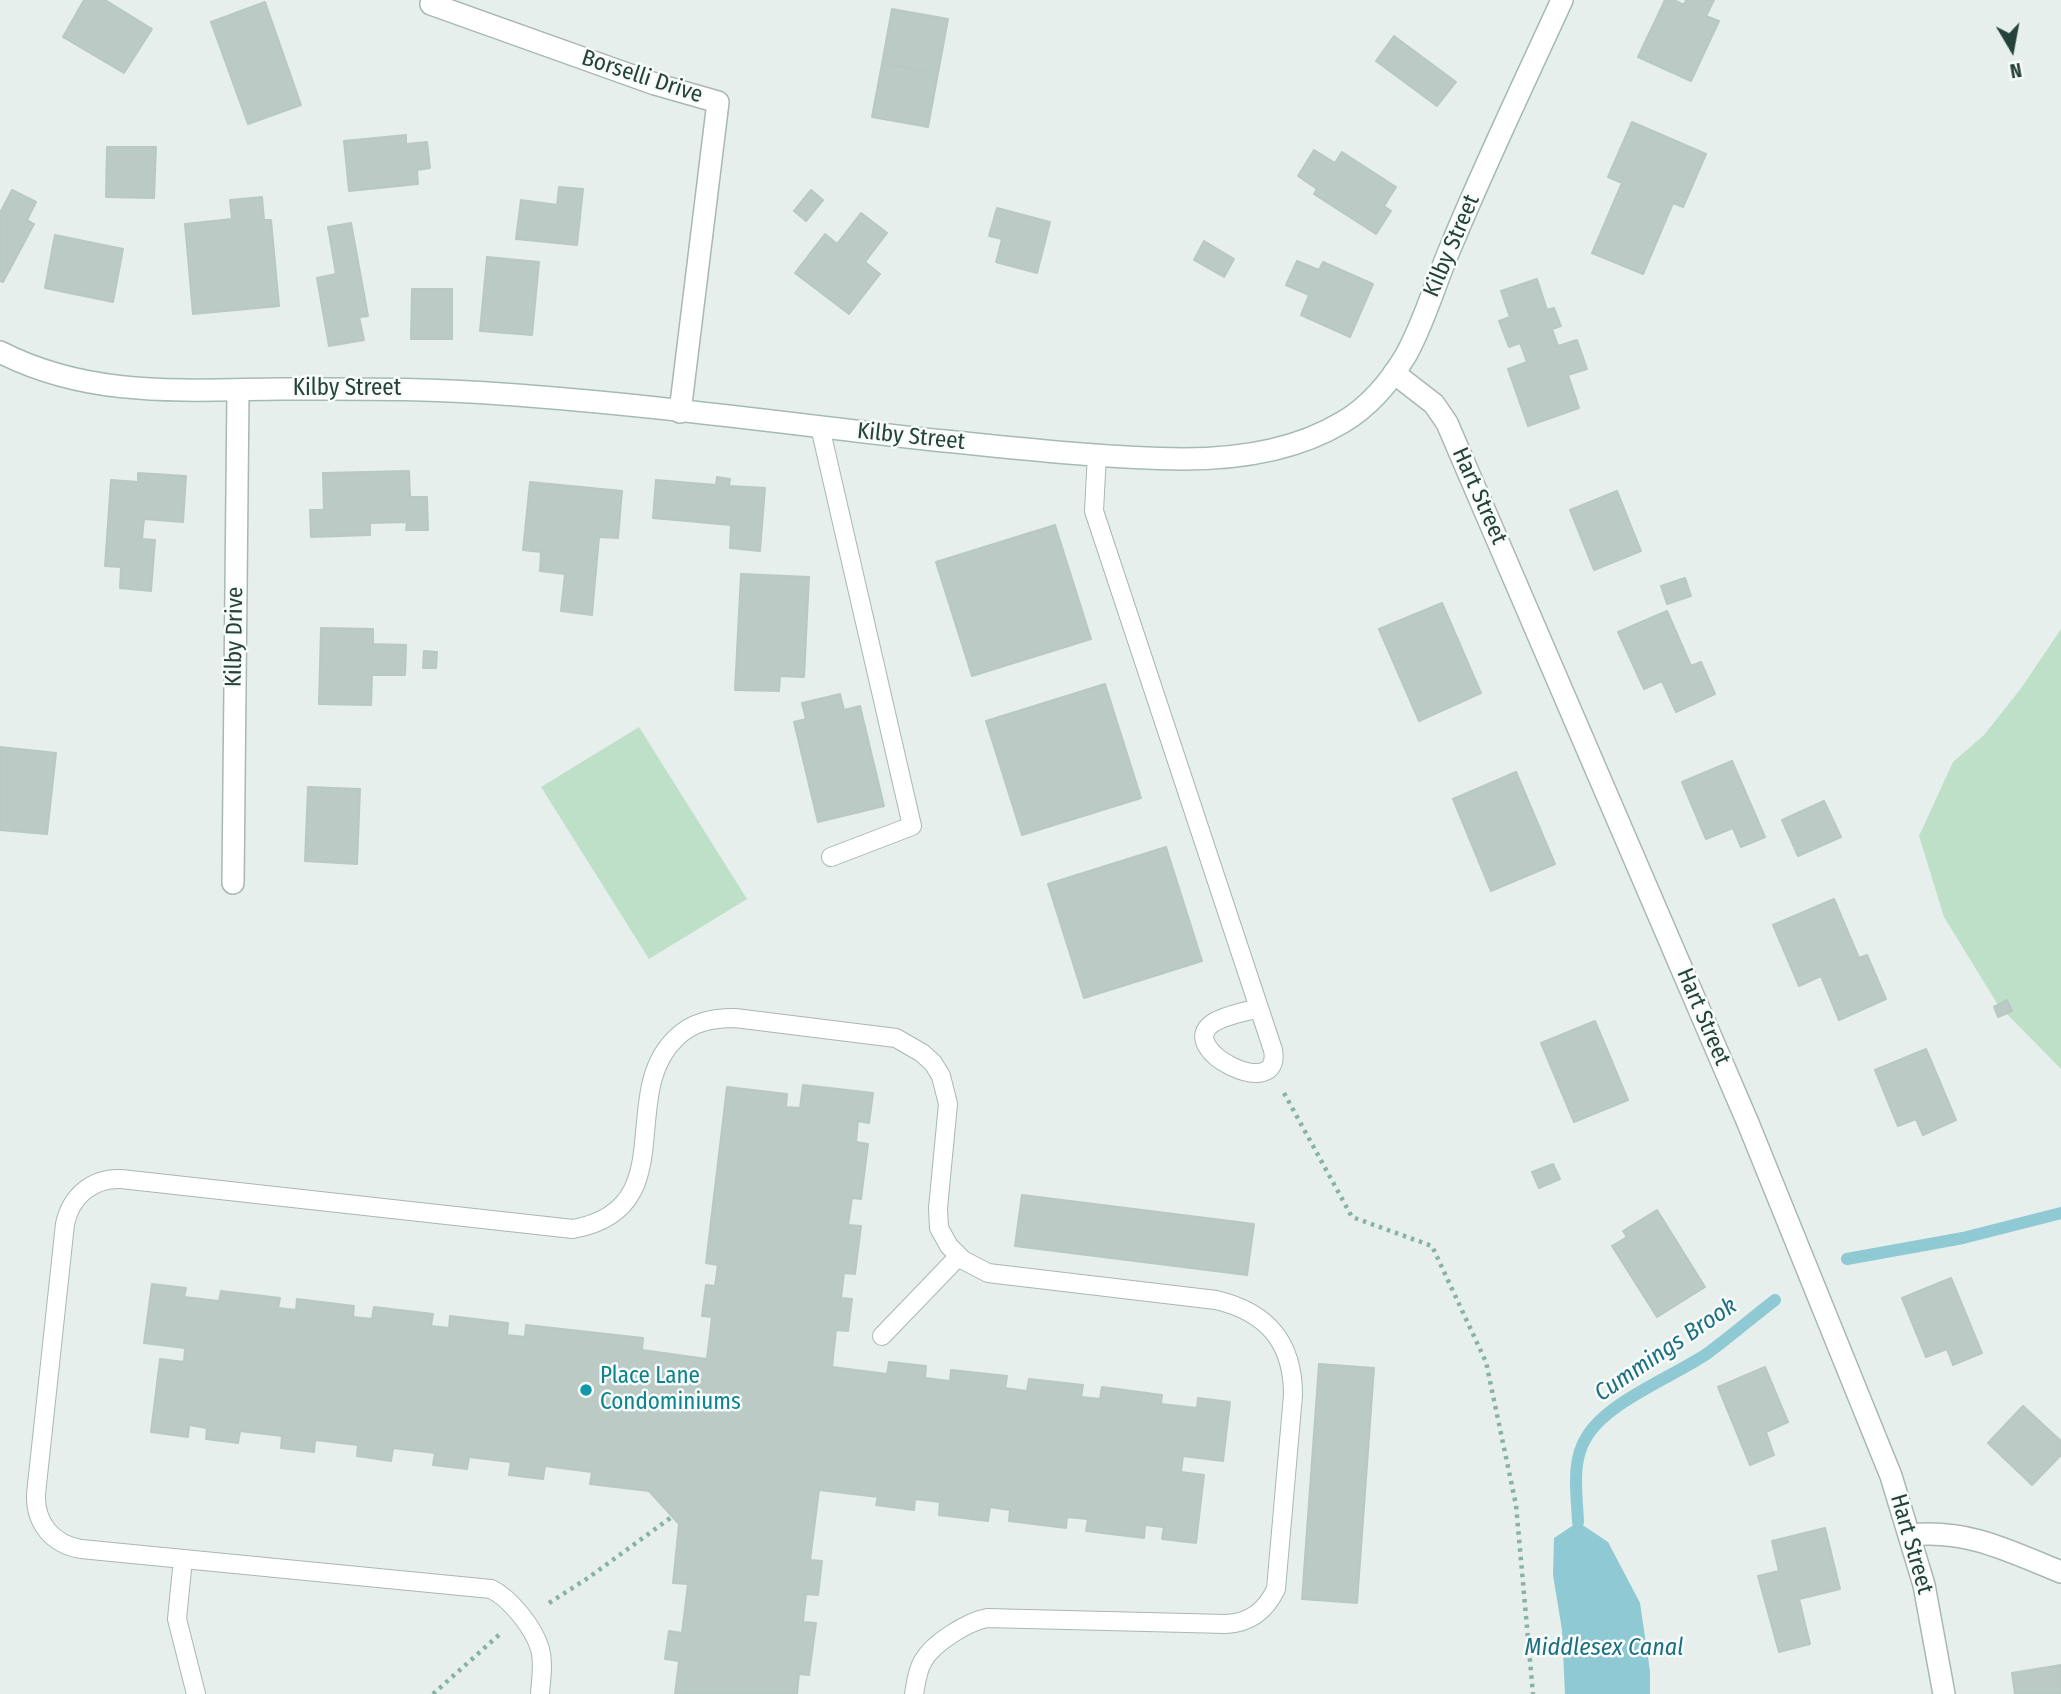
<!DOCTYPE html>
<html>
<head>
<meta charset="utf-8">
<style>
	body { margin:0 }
	#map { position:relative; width:2061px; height:1694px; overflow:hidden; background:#e6efeb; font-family:"Fira Sans Condensed",sans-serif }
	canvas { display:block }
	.north { position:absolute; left:1977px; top:14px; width:70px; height:70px; -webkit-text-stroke:5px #f7fbf9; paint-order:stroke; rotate:170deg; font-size:19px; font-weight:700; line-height:28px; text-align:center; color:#24423a }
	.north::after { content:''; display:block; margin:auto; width:24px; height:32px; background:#24423a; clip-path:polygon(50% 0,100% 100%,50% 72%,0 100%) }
</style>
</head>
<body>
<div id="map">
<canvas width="2061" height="1694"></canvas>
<div class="north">N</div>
</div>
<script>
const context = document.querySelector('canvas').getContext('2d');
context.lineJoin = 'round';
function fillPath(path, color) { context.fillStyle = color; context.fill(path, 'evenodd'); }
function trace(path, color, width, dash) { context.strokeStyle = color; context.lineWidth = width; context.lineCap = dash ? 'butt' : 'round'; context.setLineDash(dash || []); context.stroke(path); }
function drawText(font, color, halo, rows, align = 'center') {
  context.font = font + ' "Fira Sans Condensed",sans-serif'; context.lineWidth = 5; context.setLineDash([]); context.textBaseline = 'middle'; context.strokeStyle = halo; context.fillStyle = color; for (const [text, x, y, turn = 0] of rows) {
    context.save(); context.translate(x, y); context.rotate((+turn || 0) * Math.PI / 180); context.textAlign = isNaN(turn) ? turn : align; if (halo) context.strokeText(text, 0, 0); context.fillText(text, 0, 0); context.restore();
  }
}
const green = new Path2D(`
	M2061,629V1069L1998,1005L1944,917L1919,836L1953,762L1984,735L2022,687Z
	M639,727L747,899L649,959L541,787Z`);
const water = new Path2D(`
	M1578,1522L1608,1542L1640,1603L1650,1671V1694H1565L1562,1630L1553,1575L1554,1538Z`);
const stream = new Path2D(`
	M1847,1259L1963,1238L2061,1213
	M1578,1522C1577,1495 1571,1462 1586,1438C1606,1402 1673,1377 1708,1353C1731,1336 1753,1317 1775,1300`);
const building = new Path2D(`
	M84,0H105L152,29L124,73L63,37Z
	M1665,0H1674L1684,5L1686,0H1714L1706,16L1719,21L1691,81L1638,57Z
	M265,2L301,105L248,124L211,22Z
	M892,9L948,19L938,73L882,64Z
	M1394,36L1456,82L1437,106L1376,61Z
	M882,64L938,73L928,127L872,117Z
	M1632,122L1706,154L1683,207L1673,203L1643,274L1592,253L1622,183L1608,177Z
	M406,135V144L427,142L430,168L417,170L418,184L349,191L344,141Z
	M107,147H156L154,198L106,197Z
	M1314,150L1335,163L1342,152L1396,187L1384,206L1391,211L1376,234L1314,194L1317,189L1298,176Z
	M559,187L583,189L577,245L516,239L521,200L557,205Z
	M12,190L36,202L27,220L34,224L3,282L0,281V213Z
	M811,190L823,200L806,221L794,211Z
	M262,197L264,220H271L279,306L193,314L185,224L232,219L230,200Z
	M997,208L1050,222L1037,273L996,262L1002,239L989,236Z
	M861,213L887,233L865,262L880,274L849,314L795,273L825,234L837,244Z
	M351,223L368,316L359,317L364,340L329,346L317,278L336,274L328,227Z
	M55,235L123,249L113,302L45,288Z
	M1204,241L1234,259L1224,277L1194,260Z
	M487,257L539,262L532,335L480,331Z
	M1297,261L1319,270L1323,262L1373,284L1350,337L1301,315L1309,295L1286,285Z
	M1537,279L1547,310L1554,308L1561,326L1552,329L1558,346L1577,340L1587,369L1568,375L1579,408L1528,426L1508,369L1527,362L1520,343L1509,347L1499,321L1510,317L1501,291Z
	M412,289H452V339H411Z
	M409,471L410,497H427L428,530H406L407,522L370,523V535L311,537L310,510H324L323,473Z
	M138,473L186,476L183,522L144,519L142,539L155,540L151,591L120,588L121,567L105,566L111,480L138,482Z
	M717,477L730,479L729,486L765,488L760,551L730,548L731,525L653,518L656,480L716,485Z
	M530,482L622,491L618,538L599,537L592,615L561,611L565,574L540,571L541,552L523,550Z
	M1617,491L1641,551L1594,570L1570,510Z
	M1055,525L1091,639L972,676L936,562Z
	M741,574L809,577L804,677L780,676L779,691L735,690Z
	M1685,578L1691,596L1667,604L1661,586Z
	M1442,603L1481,693L1419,721L1379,629Z
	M1667,611L1691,666L1701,662L1715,694L1676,712L1662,681L1644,689L1618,632Z
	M321,628L373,629V644L406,645L405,675H372L371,705L319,704Z
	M424,651L437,652L436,668H423Z
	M1105,684L1141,798L1022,835L986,721Z
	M840,694L844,710L860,706L884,806L818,822L794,722L806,719L802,703Z
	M0,747L56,753L47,834L0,830Z
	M1732,761L1765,837L1741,847L1733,828L1706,839L1682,782Z
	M1516,772L1555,864L1491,891L1453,799Z
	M308,787L360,789L357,864L305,861Z
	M1824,801L1841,837L1798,856L1782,820Z
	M1166,847L1202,961L1084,998L1048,884Z
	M1834,899L1859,958L1867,955L1886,999L1839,1020L1821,976L1799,986L1773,925Z
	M2007,1000L2012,1011L1998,1017L1994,1007Z
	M1595,1021L1628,1100L1574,1122L1541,1043Z
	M1926,1049L1956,1120L1923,1135L1916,1119L1898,1126L1875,1070Z
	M803,1085L873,1093L869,1123L858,1121L856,1142L868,1144L861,1199L852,1198L848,1225L861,1226L855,1274L844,1273L841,1298L852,1299L848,1331L836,1330L832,1367L887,1374L889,1362L926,1366L925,1378L950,1381L951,1370L1007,1376L1005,1388L1027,1391L1029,1379L1083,1385L1081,1397L1100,1399L1102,1387L1162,1395L1161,1404L1197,1408L1198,1398L1230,1402L1223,1461L1183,1456L1181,1472L1204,1475L1196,1543L1162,1539L1164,1527L1145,1525L1144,1538L1086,1531L1088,1519L1067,1517L1066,1528L1009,1521L1010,1510L990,1507L988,1521L939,1515L940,1502L915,1499L914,1510L876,1505L878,1497L819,1490L810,1560L822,1561L818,1595L806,1594L803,1622L816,1623L809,1675L799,1674L797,1694H675L679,1661L665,1659L669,1631L682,1633L688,1584L673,1583L679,1524L649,1491L590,1484L592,1472L545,1466L543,1479L509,1475L511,1462L469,1457L467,1469L433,1465L435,1453L393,1448L391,1461L357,1456L358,1445L315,1440L314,1452L281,1448L282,1436L240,1431L238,1443L206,1439L207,1428L189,1425L188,1437L151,1432L160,1359L184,1362L185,1348L144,1343L152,1284L186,1288L184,1297L219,1301L221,1291L280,1298L278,1308L296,1310L297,1299L354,1306L353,1317L372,1319L374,1307L433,1314L431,1326L449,1328L450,1316L508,1323L507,1335L525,1337L526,1325L643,1338L642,1350L707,1359L712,1317L702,1316L706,1285L715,1286L718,1265L706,1263L727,1087L787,1094L786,1107L800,1108Z
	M1553,1164L1560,1179L1539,1188L1532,1172Z
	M1022,1195L1254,1224L1247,1275L1015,1246Z
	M1657,1210L1705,1287L1657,1317L1612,1246L1627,1237L1623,1231Z
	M1951,1278L1982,1353L1953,1365L1947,1349L1926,1357L1902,1298Z
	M1319,1364L1374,1368L1357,1603L1302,1599Z
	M1765,1367L1788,1422L1766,1432L1774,1455L1750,1465L1718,1387Z
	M2023,1406L2061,1441V1455L2032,1485L1988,1443Z
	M1825,1528L1840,1589L1799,1599L1810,1644L1779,1652L1758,1576L1779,1571L1772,1541Z
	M2061,1665V1694H2015L2012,1673Z`);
const path = new Path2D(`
	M1284,1093L1352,1217L1432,1246L1486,1362L1516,1505L1533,1694
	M549,1603L588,1578L673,1516
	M433,1694L500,1634`);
const lane = new Path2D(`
	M820,427L912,826L831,857
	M1097,454L1094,511L1259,1008L1273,1050C1283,1104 1173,1049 1213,1023C1225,1015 1245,1012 1259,1008
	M882,1336L959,1256
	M183,1559L177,1619L196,1694
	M540,1694C541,1679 544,1663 540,1649C534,1628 510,1598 491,1589L81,1549C52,1544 35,1523 36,1494L65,1224C71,1196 92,1178 121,1179L573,1229C684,1209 616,1095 676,1038C692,1022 712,1018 735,1018L896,1038L922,1053L933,1063L941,1076L948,1104L938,1208L939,1228L949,1246L963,1260L988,1273L1216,1300C1267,1312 1293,1342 1293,1395L1276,1589C1266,1610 1251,1623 1226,1624L987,1618C967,1622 933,1643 923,1661C917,1671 916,1683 914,1694`);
const street = new Path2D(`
	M431,4L655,84L718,102L680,412
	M1394,373L1434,404L1447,423L1748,1123L1891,1476L1924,1585L1944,1694
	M233,883L238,390
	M1910,1535C1968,1529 2009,1551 2061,1572`);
const secondary = new Path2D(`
	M0,352C90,398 183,390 280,389C354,389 428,388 502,394C647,404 791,424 934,440C1017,448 1100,458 1183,459C1239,459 1295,451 1343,422C1370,406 1390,382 1406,355C1425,321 1436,280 1452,244C1486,162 1525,81 1562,0`);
const markers = [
	[586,1390,7,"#0f9aa8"]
];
const streetNames = [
	["Borselli Drive",642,77,18],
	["Kilby Street",1452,246,-67],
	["Kilby Street",347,389],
	["Kilby Street",911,437,6],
	["Hart Street",1479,496,66],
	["Kilby Drive",235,637,-89],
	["Hart Street",1703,1017,67],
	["Hart Street",1911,1544,74]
];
const cultureNames = [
	["Place Lane",600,1377],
	["Condominiums",600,1403]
];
const waterNames = [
	["Cummings Brook",1666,1350,-34],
	["Middlesex Canal",1604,1648]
];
fillPath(green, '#bfe0c8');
fillPath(water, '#8ec9d4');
trace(stream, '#8ec9d4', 12);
fillPath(building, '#bbcac4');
trace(building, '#b8c9c2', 2);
trace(lane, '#a8b8b2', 20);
trace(street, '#a8b8b2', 24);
trace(secondary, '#a4bbb3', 24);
trace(path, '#86b3a5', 4.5, [3.5, 5]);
trace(lane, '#fff', 18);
trace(street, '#fff', 21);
trace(secondary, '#fff', 21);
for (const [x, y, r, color] of markers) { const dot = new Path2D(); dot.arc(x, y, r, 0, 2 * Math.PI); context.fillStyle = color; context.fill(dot); trace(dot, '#f7fbf9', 2.5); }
drawText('23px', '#24423a', '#f7fbf9', streetNames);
drawText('23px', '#0d838f', '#f7fbf9', cultureNames, 'left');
drawText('italic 24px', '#1c6f80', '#f7fbf9', waterNames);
</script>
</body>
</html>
